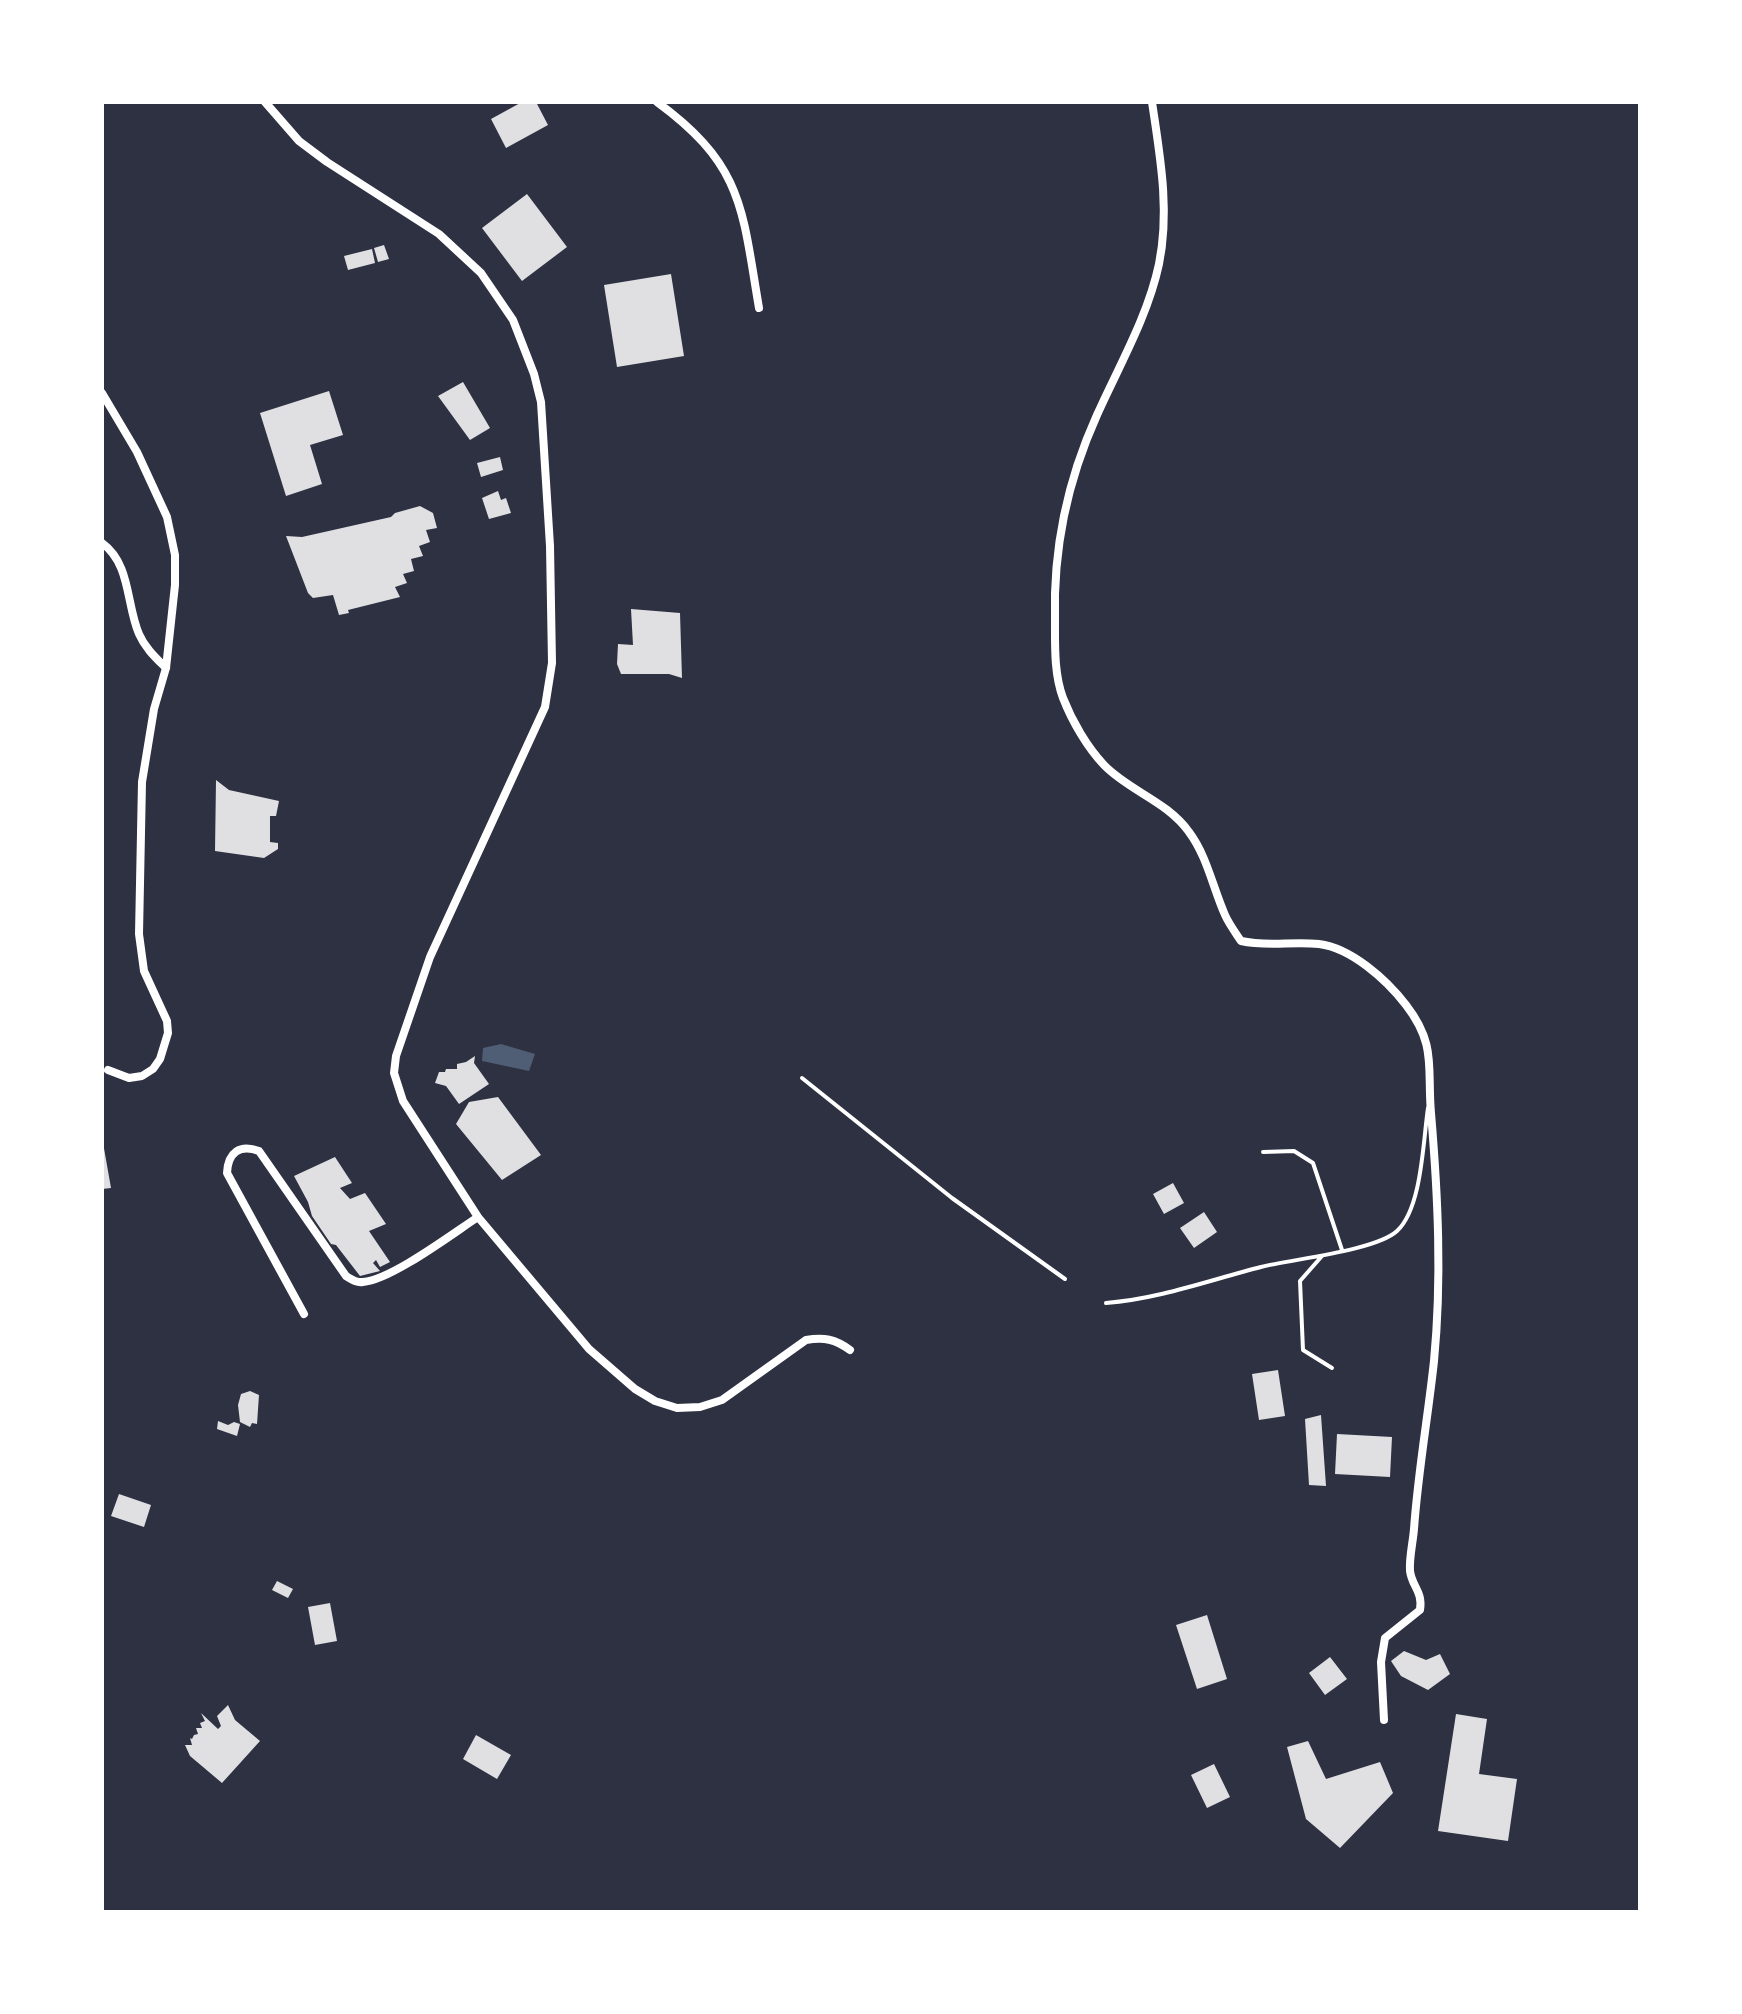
<!DOCTYPE html>
<html>
<head>
<meta charset="utf-8">
<style>
	body { margin:0 }
	#map { position:relative; width:1742px; height:2014px; overflow:hidden; background:#2d3142; font-family:"Alegreya Sans",sans-serif }
	canvas { display:block }
	.frame { position:absolute; inset:0; border:104px solid #fff; pointer-events:none }
</style>
</head>
<body>
<div id="map">
<canvas width="1742" height="2014"></canvas>
<div class="frame"></div>
</div>
<script>
const context = document.querySelector('canvas').getContext('2d');
context.lineJoin = 'round';
function fillPath(path, color) { context.fillStyle = color; context.fill(path, 'evenodd'); }
function trace(path, color, width, dash) { context.strokeStyle = color; context.lineWidth = width; context.lineCap = dash ? 'butt' : 'round'; context.setLineDash(dash || []); context.stroke(path); }
const water = new Path2D(`
	M501,1044L535,1054L529,1071L482,1061L483,1048Z`);
const building = new Path2D(`
	M522,102H536L548,125L506,148L491,119Z
	M527,194L567,247L522,281L482,228Z
	M384,245L389,259L378,262L374,248Z
	M372,249L375,263L348,270L344,256Z
	M671,274L684,356L617,367L604,285Z
	M463,382L490,428L470,440L438,396Z
	M329,391L343,435L310,445L322,484L286,496L260,413Z
	M500,457L503,470L481,477L477,463Z
	M498,491L501,500L506,498L511,513L489,519L482,498Z
	M420,506L433,513L437,528L426,530L430,542L419,546L423,556L411,559L414,571L403,574L407,583L395,587L400,597L348,610L349,613L339,615L333,595L313,598L308,593L286,536L302,537L391,517L395,513Z
	M631,609L680,613L682,678L669,674H621L617,664L618,644L633,645Z
	M216,780L229,790L279,801L276,816H270V842L278,843V849L264,858L215,851Z
	M475,1056L474,1063L489,1084L459,1104L446,1086L435,1083L439,1072H445L446,1069H457V1064L466,1062Z
	M498,1097L541,1155L502,1180L456,1124L469,1102Z
	M102,1137L111,1188L102,1189Z
	M335,1157L352,1183L340,1188L350,1199L365,1193L386,1224L369,1231L390,1262L380,1267L376,1260L373,1263L380,1271L360,1276L336,1245L331,1244L312,1216L308,1202L294,1176Z
	M1173,1183L1184,1203L1164,1214L1153,1194Z
	M1204,1212L1217,1232L1194,1248L1180,1228Z
	M1278,1370L1285,1416L1259,1420L1252,1374Z
	M250,1391L259,1395L257,1424L252,1423L250,1427L240,1422L238,1405L241,1394Z
	M1321,1415L1326,1486L1309,1485L1305,1419Z
	M218,1421L228,1425L234,1422L240,1424L237,1436L217,1429Z
	M1337,1434L1392,1437L1390,1477L1335,1474Z
	M119,1494L151,1505L144,1527L111,1516Z
	M277,1581L293,1589L288,1598L272,1590Z
	M330,1603L337,1641L315,1645L308,1607Z
	M1207,1615L1227,1679L1197,1689L1176,1625Z
	M1404,1651L1426,1660L1440,1654L1450,1674L1428,1690L1401,1676L1391,1661Z
	M1330,1657L1347,1679L1325,1695L1309,1673Z
	M228,1705L235,1720L260,1741L222,1783L190,1756L185,1745H192L190,1738L192,1739L194,1735L198,1734L196,1728H202L200,1723L205,1721L201,1713L218,1729L221,1726L217,1716Z
	M1456,1714L1487,1719L1479,1774L1517,1779L1508,1841L1438,1831Z
	M476,1735L511,1755L497,1779L463,1759Z
	M1308,1741L1326,1779L1380,1762L1393,1793L1340,1848L1306,1819L1287,1747Z
	M1214,1764L1230,1797L1207,1808L1191,1775Z`);
const path = new Path2D(`
	M802,1078L952,1198L1065,1279`);
const service = new Path2D(`
	M1263,1152L1294,1151L1313,1163L1342,1250
	M1322,1256L1300,1281L1303,1350L1332,1368
	M1106,1303C1159,1299 1210,1280 1261,1267C1292,1259 1375,1251 1397,1231C1422,1208 1423,1141 1428,1108`);
const minor = new Path2D(`
	M265,102L299,141L327,162L439,234L481,273L513,320L534,374L541,402L550,546L552,663L545,707L430,957L396,1056L394,1073L403,1101L478,1217L589,1349L635,1389L655,1401L677,1408L700,1407L722,1400L806,1340C824,1337 835,1339 850,1350
	M657,102C744,166 742,209 759,308
	M1152,102C1160,156 1170,210 1159,264C1148,316 1119,366 1097,415C1068,479 1053,550 1055,620C1055,646 1054,674 1063,698C1072,721 1087,747 1104,765C1129,791 1167,801 1189,832C1207,856 1213,888 1225,915C1229,924 1235,932 1241,941C1267,947 1292,941 1319,944C1351,948 1386,979 1406,1005C1437,1045 1427,1068 1431,1113C1438,1196 1442,1278 1434,1361C1428,1417 1418,1472 1414,1529C1413,1542 1409,1558 1410,1571C1412,1587 1423,1591 1420,1610L1385,1638L1381,1662L1384,1720
	M102,393L137,452L167,517L175,555V585L166,668L154,709L142,782L139,934L144,971L167,1021L168,1033L160,1059L153,1069L142,1076L129,1078L108,1070
	M102,543C131,564 126,604 139,634C145,648 156,658 166,668
	M304,1314L227,1173C228,1152 240,1144 259,1151L346,1276C351,1279 356,1283 363,1282C391,1280 452,1234 478,1217`);
fillPath(water, '#4f5d75');
fillPath(building, '#e0e0e3');
trace(path, '#fff', 4);
trace(service, '#fff', 4);
trace(minor, '#fff', 8);
</script>
</body>
</html>
